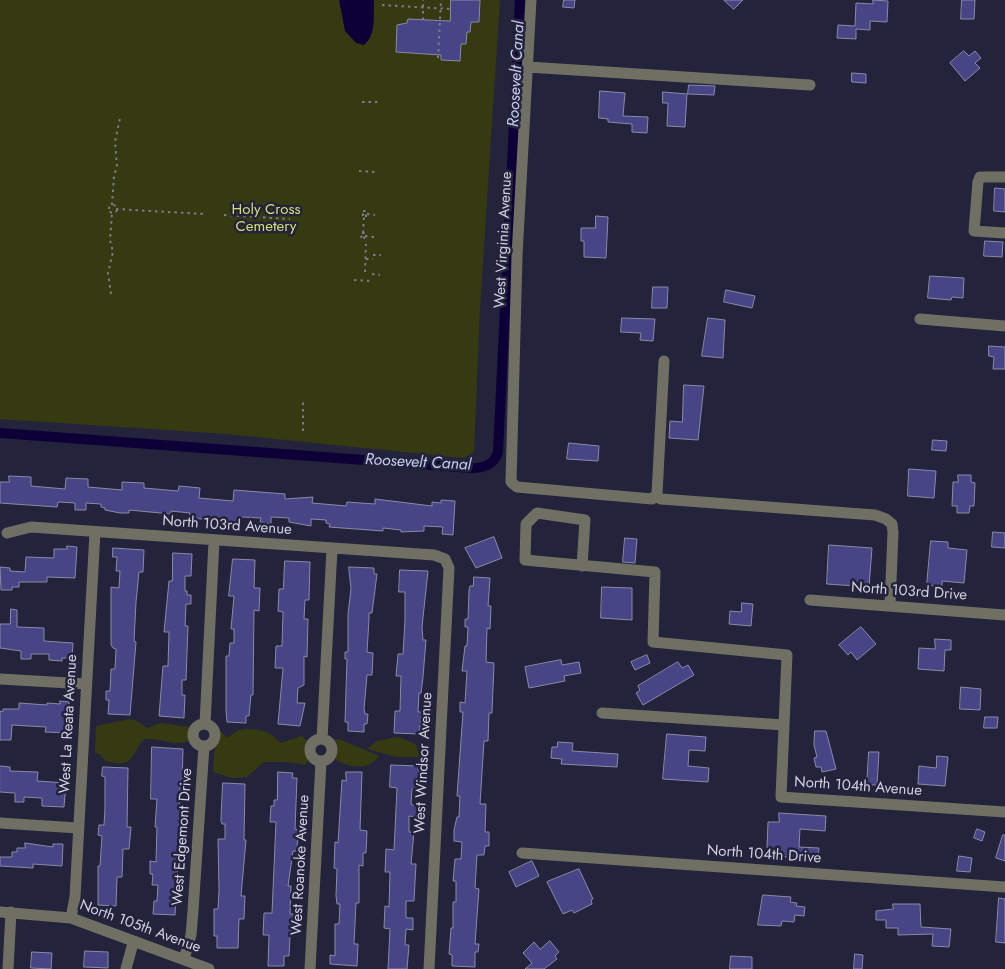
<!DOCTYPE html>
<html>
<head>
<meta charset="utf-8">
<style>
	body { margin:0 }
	canvas { display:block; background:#23233b }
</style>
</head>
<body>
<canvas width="1005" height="969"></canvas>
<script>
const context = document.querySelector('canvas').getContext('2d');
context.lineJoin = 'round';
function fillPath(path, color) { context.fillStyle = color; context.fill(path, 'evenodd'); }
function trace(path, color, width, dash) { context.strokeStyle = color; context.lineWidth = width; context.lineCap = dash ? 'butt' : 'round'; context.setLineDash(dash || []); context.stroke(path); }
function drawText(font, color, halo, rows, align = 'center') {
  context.font = font + ' Jost,sans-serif'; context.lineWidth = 5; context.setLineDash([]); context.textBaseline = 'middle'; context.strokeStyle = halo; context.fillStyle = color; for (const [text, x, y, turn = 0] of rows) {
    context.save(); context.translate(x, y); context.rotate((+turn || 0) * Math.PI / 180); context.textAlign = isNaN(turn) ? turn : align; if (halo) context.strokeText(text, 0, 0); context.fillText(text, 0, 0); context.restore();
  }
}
const green = new Path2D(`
	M0,0H500L480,308L474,452L464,458L226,434L0,419Z
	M130,719L137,721L147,728L161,723L189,727L188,741C173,747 160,737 144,739C130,755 135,769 105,761L100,754L95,753L96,726Z
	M246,729C261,730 270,730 280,743L302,736L307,741L305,754L308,762L305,765C293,761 278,762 264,762L247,777L232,778L213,772L214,753L220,731L227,738L237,731Z
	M398,737L416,744L420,757H397L367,749L377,741Z
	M339,739L379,756C369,771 348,768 335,759L338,749L335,740Z`);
const water = new Path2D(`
	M339,0H374C373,15 377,34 364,45L356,43L345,31Z`);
const canal = new Path2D(`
	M0,433L472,468C484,468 494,465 498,452L520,0`);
const building = new Path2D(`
	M451,0H480L479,22H471L470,32H467L466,44H461L460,61L441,60V55L396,52L397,25L407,23L408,19L450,21Z
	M564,0H575L574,8L563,7Z
	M724,0H743L734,9Z
	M873,0L888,1L887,22L870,21V30L856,29V39L837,38L838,25L855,26L856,3L873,4Z
	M962,0H975L974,19H961Z
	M964,51L969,56L975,51L981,58L975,63L980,68L965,81L950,63Z
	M852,73L866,74V83L852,82Z
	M689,85L715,86L714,95L688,94Z
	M600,91L625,93L623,116L648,117L647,133L632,132V124L608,122V119L599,118Z
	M663,92L687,94L685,127L667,126L668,103H663Z
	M995,188L1005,189V212L994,211Z
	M596,216L608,217L606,258L584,257V241H581V228H595Z
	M985,241L1003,242L1002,257L984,256Z
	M930,276L964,278L963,298L952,297L951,300L928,298Z
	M653,287H668L667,308H652Z
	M726,290L755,296L752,308L724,302Z
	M622,318L655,319L653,341L640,340L641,333L621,332Z
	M708,318L725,320L723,358L702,356Z
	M989,346L1005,347V369H993L994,357L989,356Z
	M684,385L704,386L698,440L669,438L670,421L682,422Z
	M933,440L947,441L946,451L932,450Z
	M569,443L599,446L598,461L567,459Z
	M909,469L936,471L934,498L908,496Z
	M958,475H971V482L975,483L974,506H970L969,513H957V506H952L953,482H958Z
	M9,476L31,477V486L65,489L66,478L88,479V487L122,490V482L144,483V488L178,491L179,486L200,488L199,498L233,501L234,490L285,494V499L313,497L312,503L346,506L347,502L375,504V499L432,506V502L441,503V500L455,501L453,535L442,534L443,527L424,526V531L401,532V530L383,528V531L329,527L330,524L326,523V520L311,519V526L289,522V518L271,517V524L260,523L261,518L242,517L241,522L189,518L190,513L171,511V514L129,510V513H120L105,510V508L101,507V504L86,503V510H75V503L58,502L57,507L0,503V482H9Z
	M993,532L1005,533V548L992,547Z
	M494,537L502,558L476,568L465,548Z
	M625,538L637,539L635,563L623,562Z
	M931,541L948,542V548L967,550L964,583L942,581V587L927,585Z
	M829,545L872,548L869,587L827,584Z
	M67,546L77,547L75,578L47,577V582H19V587H12V590H1L0,567L10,568V571L25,572L26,557L54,558V549H67Z
	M113,548L144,550L143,572H139L136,602L134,641L136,642L130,715L108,714L109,700H106V691H110L111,669H115L116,649L113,648L111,645V587L119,588L120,571H116L117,557H113Z
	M173,553L192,554L191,576H185V591H187V595H191V604H186L185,626H188L186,680H182V695H185L184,718L159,716L163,666H168L169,632H164L169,581H172Z
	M233,559L255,560L254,588H260L259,611L254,610L253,695H251L249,716H246V723L227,722L226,710V656H229L230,643H234V629H231L234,596H229Z
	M285,561L310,562L309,600H305L304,619H308L307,657L304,656V685L298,688L297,703H305L300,726L278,724L283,668H275L276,646H282L283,612L278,611L279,589H283Z
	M349,567L374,568V574H377L372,613H369V619L367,652L373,653L372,675H367L364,709L365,714H368L367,724H364V732L348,731V722H345L347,659H345V652H348V614L351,589Z
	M400,570L428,571L422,627L423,640H426L423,677L421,693H419L418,712H422L419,734L394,733L395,711H400L401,676H396L398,654H403L405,620V592H399Z
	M474,577L490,578L488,606H491L490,629L487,628L486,662L494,663L492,713H489L488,741H484L480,804H486L485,832H489V846H485L484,855H477L475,888L479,889L475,944H479L478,952H475V967L452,966V955L449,954L451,928H453V902H456V881H453L455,859H461L462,842L454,841V830L457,817H459L460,796H457L463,712H460V702L465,703L467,671H462L465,646H467L468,627H465V619H468L469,590L470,586H473Z
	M602,587L632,588V620L601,618Z
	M742,603L753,604L751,626L729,624L730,611L741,612Z
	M11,609L17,610V627L44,628V641L73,643L72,658H62V661L49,660V654H31V659H21V651L0,648V624H10Z
	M861,627L876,644L857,660L851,652L848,655L839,645Z
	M935,639L951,640V650H945L944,671L918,669L919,648L935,649Z
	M647,655L650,663L635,670L631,662Z
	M561,660L562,665L579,662L581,673L564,676L565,681L529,688L525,667Z
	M678,662L682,668L688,665L694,675L643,705L636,693L640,690L638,686Z
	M961,687L981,689L980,710L960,709Z
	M60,701L69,702L68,733L45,732L46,727L12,725L11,740H0V711L3,712V709H19V703L47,705V703L60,704Z
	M985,717H998L997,728H984Z
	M815,731H826L836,769L822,772L821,767H816L814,758L817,757L814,745Z
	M667,734L706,737L705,751L689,750L688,766L709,768L708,782L663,779Z
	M558,742L573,743L572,751L618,754L617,767L561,764L562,759L551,758L552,747H557Z
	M152,747L183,749L182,787H180L179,843L175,915L153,914L154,901H157L158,885H152L153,874H150V861L156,862L157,827H155L157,799H151Z
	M869,752H879L877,785H867Z
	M937,756L948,757L945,786L918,784L919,766L936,768Z
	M391,765L419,766L418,789H412L411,804L418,808V817L409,816V832H414L411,864H416L414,901H406V918H413V930L406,929L405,945H409L407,969H388L390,929L384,928L385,906L389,907L390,872H385L386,849L394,850L397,788L390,787Z
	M0,766L10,767V771L38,772L37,781L66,783L64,807L42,806V798L24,797V802H15V793L0,792Z
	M103,767L128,768L127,827H131L129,849H123L122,877H117L116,906L98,905V866H100L102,836L98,835L99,825H104L105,808V777L102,776Z
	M278,772L293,773L292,778H297L295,829L298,830L297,851H293L288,886H291L290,914H294L290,936L289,956H284V966H268L269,935H263L264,913H272L276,822H270L271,806H274V800H277Z
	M346,772H362L360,830L367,831L366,853H363V866L359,865V903H356L354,944H358L357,966L330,964V955L335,956V924H339L340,904H337L336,896L337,869L334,868L335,842L338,843L342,780L346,781Z
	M223,783L245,784L244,840H246L241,896H245L244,919H239L238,948H217V936H214V909H218L219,890L218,839H225V824H222L221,821Z
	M779,813L826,816L825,831L800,829L799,847L819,848L818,859L772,856V849L767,848L768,822H779Z
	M977,829L985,832L982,841L974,838Z
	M1003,835H1005V861L996,858Z
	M25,843L53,847V844H63L62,866L33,864V868L0,866V857H12V852H17V848H25Z
	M959,856L972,858L970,872L957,871Z
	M532,861L539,876L516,887L509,872Z
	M579,869L593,899L591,900L592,904L574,913L572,910L563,914L547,882Z
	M763,895L791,897L790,902L797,903L796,906L805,907L804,916L795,915L794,922L782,921L781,926L758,925Z
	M999,898L1005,899V943L996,942Z
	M893,904H920L921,927L951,929L949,947L932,946L933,934L898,935V928H886V920H876V911L893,909Z
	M550,941L559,952L555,956L557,959L544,969H525L532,963L523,953L534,942L540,949Z
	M85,951L108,952V968L84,967Z
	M32,952L52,953L51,969L31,968Z
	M855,954L863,955L862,969H854Z
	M731,956L752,957V969H730Z`);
const path = new Path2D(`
	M382,5L450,9
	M423,20V0
	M438,58L441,0
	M362,102H378
	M359,171L376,172
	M112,205L114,176L117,166L115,142L120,118
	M109 209a4 4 0 1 1 8 0a4 4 0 1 1-8 0Z
	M116,209L203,214
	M363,211H366V217H363Z
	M367,214L375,215
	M224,215L290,219
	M362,233H365L364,239H361Z
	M363,233L364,217
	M365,236L374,237
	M373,255H381
	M366,259H373
	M365,272L366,244
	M372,274L380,275
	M354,280L372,281
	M111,294L108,273L113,252L110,240L112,213
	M303,431V402`);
const minor = new Path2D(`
	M531,0L517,256L511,482L517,487L652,499L657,494L664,361
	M528,67L810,85
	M1005,177H980L978,182L974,231L1005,233
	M920,319L1005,326
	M655,496L661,499L875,515L886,519L892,524L893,532L890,606
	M7,533L31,527L434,555L445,559L449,568L429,969
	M582,566L585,520L537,513L526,524L525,560L655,572L653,642L787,655L781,797L1005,812
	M810,600L1005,615
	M0,679L86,684
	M602,713L784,725
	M193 735a11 11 0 1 1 22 0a11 11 0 1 1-22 0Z
	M205,724L214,541
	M310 750a11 11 0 1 1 22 0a11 11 0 1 1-22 0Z
	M322,739L332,549
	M0,823L78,828
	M522,853L1005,887
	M0,912L71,918L209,969
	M71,918L75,897L95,532
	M184,959L191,935L193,911L204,746
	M8,969L11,912
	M126,969L133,943
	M310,969L321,762`);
const parkNames = [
	["Holy Cross",266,210],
	["Cemetery",266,227]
];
const streetNames = [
	["West Virginia Avenue",504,240,-87],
	["North 103rd Avenue",227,526,4],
	["North 103rd Drive",909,592,4],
	["West La Reata Avenue",69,724,-87],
	["West Windsor Avenue",424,763,-87],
	["North 104th Avenue",858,787,4],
	["West Edgemont Drive",183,837,-86],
	["North 104th Drive",764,855,4],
	["West Roanoke Avenue",301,865,-87],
	["North 105th Avenue",140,927,20]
];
const waterNames = [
	["Roosevelt Canal",517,74,-87],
	["Roosevelt Canal",418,463,3]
];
fillPath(green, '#363a10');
fillPath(water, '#0c0037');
trace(canal, '#0c0037', 10);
fillPath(building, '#474585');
trace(building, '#898aa8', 1);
trace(path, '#7a7b8f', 2, [2.5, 4]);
trace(minor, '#6f7063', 11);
drawText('15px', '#d4df72', '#23233b', parkNames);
drawText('15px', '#cfd1e1', '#23233b', streetNames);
drawText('italic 16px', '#c8cbf1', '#23233b', waterNames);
</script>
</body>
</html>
